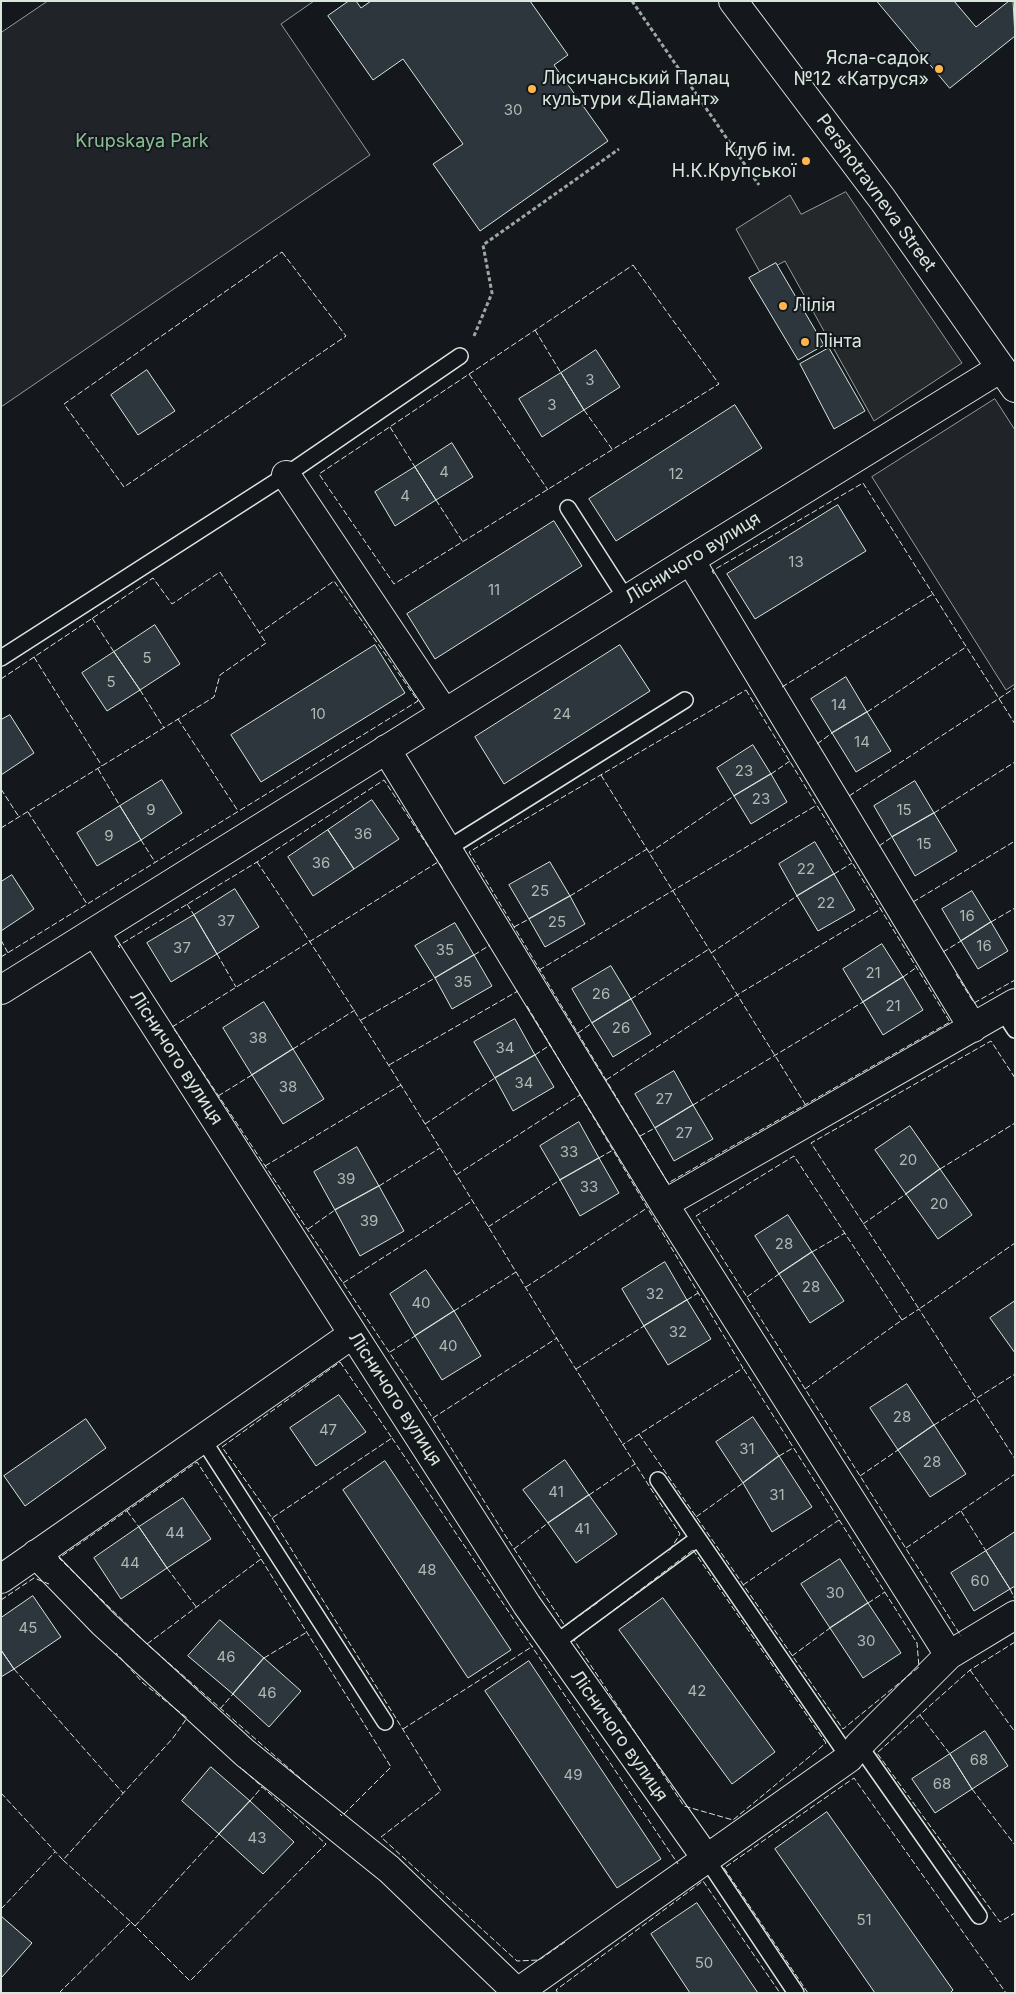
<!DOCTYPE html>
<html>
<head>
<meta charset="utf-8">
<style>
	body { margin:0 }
	#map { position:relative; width:1016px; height:1994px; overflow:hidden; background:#14181c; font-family:Inter,sans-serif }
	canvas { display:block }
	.frame { position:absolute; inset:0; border:2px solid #d8e6dc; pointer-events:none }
</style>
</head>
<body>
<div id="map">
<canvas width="1016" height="1994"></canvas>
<div class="frame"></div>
</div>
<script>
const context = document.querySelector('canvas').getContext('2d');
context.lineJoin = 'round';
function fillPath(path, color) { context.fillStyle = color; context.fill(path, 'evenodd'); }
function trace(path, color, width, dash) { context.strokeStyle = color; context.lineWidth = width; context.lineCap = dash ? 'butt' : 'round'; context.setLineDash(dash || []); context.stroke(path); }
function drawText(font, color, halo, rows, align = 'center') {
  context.font = font + ' Inter,sans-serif'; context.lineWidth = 4; context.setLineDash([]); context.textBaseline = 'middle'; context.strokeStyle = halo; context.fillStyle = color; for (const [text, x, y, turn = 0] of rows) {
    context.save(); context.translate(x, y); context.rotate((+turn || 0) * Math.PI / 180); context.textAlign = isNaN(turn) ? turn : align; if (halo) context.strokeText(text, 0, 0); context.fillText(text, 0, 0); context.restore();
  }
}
const green = new Path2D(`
	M48,1H314L281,24L370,155L1,407V33Z
	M995,399L1015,430V684L1006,690L872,477Z`);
const parking = new Path2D(`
	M846,192L962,363L874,421L785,261L761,274L736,229L790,195L801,214Z`);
const building = new Path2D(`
	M349,1H356L361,8L371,1H530L568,55L554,65L608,141L480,231L433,164L463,144L403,59L373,80L328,16Z
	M877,1H954L976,27L1009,1H1013L1015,36L950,88Z
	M776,263L824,345L798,360L749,278Z
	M829,348L865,411L834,429L800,364Z
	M596,350L620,387L584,410L561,373Z
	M147,370L175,411L138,435L111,395Z
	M561,373L584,410L542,437L519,399Z
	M735,405L762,448L616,541L589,499Z
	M452,443L473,477L436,500L415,467Z
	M415,467L436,500L395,526L375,492Z
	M838,505L866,551L755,619L727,574Z
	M554,521L582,566L435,659L407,614Z
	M155,625L180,664L140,690L114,652Z
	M375,645L405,693L261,782L231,735Z
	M620,645L650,691L504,784L475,737Z
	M114,652L140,690L107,711L82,673Z
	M846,677L867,712L832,733L811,699Z
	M867,712L891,751L856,772L832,733Z
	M10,715L34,753L1,775V720Z
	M753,745L771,774L734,796L717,768Z
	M771,774L787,802L751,824L734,796Z
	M162,780L182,813L141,840L120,806Z
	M915,781L934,813L892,837L874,806Z
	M372,800L399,839L354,869L328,830Z
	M120,806L141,840L97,866L77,833Z
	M934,813L957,851L915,876L892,837Z
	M328,830L354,869L313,896L288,857Z
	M815,842L834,874L797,896L779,864Z
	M550,862L570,896L529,919L509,885Z
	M834,874L855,910L818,931L797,896Z
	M12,875L34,909L1,931V882Z
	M235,889L259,927L217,954L194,915Z
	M972,891L991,922L961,941L942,909Z
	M570,896L585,924L545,947L529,919Z
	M194,915L217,954L171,982L147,943Z
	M991,922L1008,951L978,969L961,941Z
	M455,923L474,955L435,978L415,946Z
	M882,944L903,977L863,1002L843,969Z
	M474,955L492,986L452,1009L435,978Z
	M611,966L631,999L592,1023L572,989Z
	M903,977L923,1010L883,1035L863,1002Z
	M631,999L651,1034L613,1057L592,1023Z
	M264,1002L293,1049L252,1075L223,1028Z
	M515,1019L535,1055L495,1078L474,1042Z
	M293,1049L324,1099L283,1124L252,1075Z
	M535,1055L554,1087L513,1111L495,1078Z
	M674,1071L693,1105L655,1128L635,1094Z
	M693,1105L713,1139L674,1161L655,1128Z
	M579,1122L599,1158L560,1180L540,1146Z
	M910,1126L940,1169L906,1194L875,1150Z
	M357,1147L379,1186L335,1210L314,1172Z
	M599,1158L619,1193L580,1216L560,1180Z
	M940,1169L972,1215L938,1239L906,1194Z
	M379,1186L404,1231L360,1256L335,1210Z
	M788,1215L812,1252L779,1274L755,1236Z
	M812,1252L844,1301L810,1323L779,1274Z
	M665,1262L687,1300L644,1326L622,1289Z
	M426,1270L454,1311L415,1336L390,1294Z
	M687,1300L711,1339L668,1365L644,1326Z
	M1015,1301V1353L990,1318Z
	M454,1311L481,1356L442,1380L415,1336Z
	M907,1384L934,1425L898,1450L870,1408Z
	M339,1395L366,1432L316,1466L290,1428Z
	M753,1417L779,1456L743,1483L716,1442Z
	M86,1419L106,1448L25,1506L4,1476Z
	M934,1425L966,1474L930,1497L898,1450Z
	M779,1456L812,1507L772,1532L743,1483Z
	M565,1460L589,1495L548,1523L523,1490Z
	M385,1461L511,1650L468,1678L343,1490Z
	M589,1495L617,1534L576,1563L548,1523Z
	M183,1498L211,1539L167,1568L139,1527Z
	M139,1527L167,1568L121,1599L94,1558Z
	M1015,1532V1586L1010,1589L986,1551Z
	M986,1551L1010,1589L974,1611L951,1573Z
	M840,1559L868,1603L830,1628L801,1584Z
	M33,1596L61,1637L14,1669L1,1650V1618Z
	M663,1598L775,1752L732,1784L619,1630Z
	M868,1603L901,1653L863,1678L830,1628Z
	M220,1620L264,1658L233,1694L188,1656Z
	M1,1650L14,1669L1,1677Z
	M264,1658L301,1691L269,1727L233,1694Z
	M529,1661L661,1859L617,1888L485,1691Z
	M985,1731L1008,1766L972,1789L950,1754Z
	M950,1754L972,1789L935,1813L912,1779Z
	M211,1767L250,1801L219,1834L182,1801Z
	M250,1801L294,1842L263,1874L219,1834Z
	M827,1812L953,1990L950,1993H875L775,1849Z
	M697,1903L758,1993H690L651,1934Z
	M1,1916L32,1943L2,1977L1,1976Z`);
const path = new Path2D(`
	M632,1L759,185
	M474,336L492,293L483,245L619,149`);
const lane = new Path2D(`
	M568,508L627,600
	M1,658L286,475L460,356
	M447,849L685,700
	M1002,1010L1015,1030
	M202,1438L385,1722
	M658,1480L849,1758
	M554,1644L697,1539
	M859,1745L979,1916
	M706,1858L796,1993`);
const street = new Path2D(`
	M286,475L444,712
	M690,560L973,1028
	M386,749L664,1204L949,1655
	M95,932L527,1605L706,1858
	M1,990L690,560L1001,368
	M664,1204L1015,1003
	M36,1554L104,1624L245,1753L389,1869L518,1993
	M1,1579L353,1334
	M518,1992L849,1758L859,1745L949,1655L1015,1615`);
const primary = new Path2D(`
	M733,1L883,200L1015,388`);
const fence = new Path2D(`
	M282,252L346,336L124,487L64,404Z
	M633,265L719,384L394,584L319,474Z
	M535,330L561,373
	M469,374L548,490
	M584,410L612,449
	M390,427L415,467
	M436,500L463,542
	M714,574L712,571L863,483L1015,724
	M92,618L114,652
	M34,657L102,766
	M1,679L153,578L172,604L220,572L266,643L220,675L214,697L1,828
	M782,687L933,594
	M140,690L164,728
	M746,690L950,1022L668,1183L469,852Z
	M867,712L966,647
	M178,719L238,811
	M817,744L832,733
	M98,769L120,806
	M771,774L790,761
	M601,775L805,1104
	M1,789L19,817
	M849,796L1015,688
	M28,812L87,904
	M934,813L1015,762
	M141,840L155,862
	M879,846L892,837
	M649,853L734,796
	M257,862C405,1081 536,1312 680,1534L668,1553
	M834,874L852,863
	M570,896L647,849
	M913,902L1015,841
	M187,904L194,915
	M991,922L1015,908
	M514,927L529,919
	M1,940L8,953
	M120,948L118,946L257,862L384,780L443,869
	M943,952L961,941
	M711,953L797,896
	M217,954L236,987
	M474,955L490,945
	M1,957L418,701L334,581L259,633
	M539,970L817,805
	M956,974L974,1003L1015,980
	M903,977L917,967
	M631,999L709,949
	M527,1006L743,1368L622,1445
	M361,1020L435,978
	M172,1027L438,862
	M174,1029L427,1409L505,1535L565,1626L600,1601
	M578,1033L592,1023
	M293,1049L355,1010
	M535,1055L550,1045
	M389,1065L518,991
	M1015,1078L991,1041L811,1143L919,1309L1015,1243
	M606,1080L737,995L881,909
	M218,1096L252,1075
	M693,1105L863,1002
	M425,1124L495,1078
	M640,1136L655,1128
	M599,1158L613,1150
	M265,1166L401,1085
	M940,1169L1015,1123
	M456,1175L580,1095
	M379,1186L440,1148
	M863,1224L906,1194
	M488,1227L560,1180
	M308,1229L335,1210
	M812,1252L845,1233
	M343,1283L472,1201
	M526,1287L647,1208
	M747,1297L779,1274
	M687,1300L698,1293
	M454,1311L516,1272
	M902,1320L919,1309L1015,1459
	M390,1352L415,1336
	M340,1362L392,1438L272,1518L222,1447Z
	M576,1369L644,1326
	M805,1389L902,1320L794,1156L696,1216C784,1356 873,1496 961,1636
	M433,1418L557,1338
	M934,1425L1015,1374
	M639,1434L843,1729L919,1667L917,1643L743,1368
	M392,1438L678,1864
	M779,1456L793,1448
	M860,1476L898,1450
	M589,1495L635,1464
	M127,1511L139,1527
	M961,1511L986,1551
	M696,1517L743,1483
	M272,1518L441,1791L381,1837L517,1961L539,1960L565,1942
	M906,1548L1015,1474
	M514,1549L548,1523
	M693,1550L826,1743L733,1820L684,1806L574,1640Z
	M261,1559L391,1767L342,1816L340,1814
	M167,1568L197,1608
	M743,1585L839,1520
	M1010,1589L1015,1599
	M1,1600L34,1578L49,1584
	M868,1603L885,1592
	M1015,1642L970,1670L877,1753L1000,1922L1015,1913
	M147,1644L261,1559L197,1462L59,1558L147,1644L316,1792
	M792,1656L830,1628
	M264,1658L307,1632
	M14,1669L123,1793
	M970,1670L1015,1732
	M220,1709L233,1694
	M920,1715L950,1754
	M403,1729L533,1646
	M972,1789L1015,1845
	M1,1793L63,1860L173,1738L187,1718L143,1683L116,1653
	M250,1801L262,1787
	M1,1909L55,1852
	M131,1922L190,1981L326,1844L240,1767
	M135,1926L219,1834
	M59,1993L131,1922L63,1860
	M558,1993L556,1990L703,1881L780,1993
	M808,1993L724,1868L854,1778L1006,1993`);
const markers = [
	[939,69,5,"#ffb74d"],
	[532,89,5,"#ffb74d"],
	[806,161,5,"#ffb74d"],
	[783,306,5,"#ffb74d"],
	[805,342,5,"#ffb74d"]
];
const numberNames = [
	["30",513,110],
	["3",590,380],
	["3",552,405],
	["4",444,472],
	["12",676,474],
	["4",405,496],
	["13",796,562],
	["11",494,590],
	["5",147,658],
	["5",111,682],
	["14",839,705],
	["10",318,714],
	["24",562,714],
	["14",862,742],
	["23",744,771],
	["23",761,799],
	["9",151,810],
	["15",904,810],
	["36",363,834],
	["9",109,836],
	["15",924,844],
	["36",321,863],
	["22",806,869],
	["25",540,891],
	["22",826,903],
	["16",967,916],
	["37",226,921],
	["25",557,922],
	["16",984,946],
	["37",182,948],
	["35",445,950],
	["21",873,973],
	["35",463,982],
	["26",601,994],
	["21",893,1006],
	["26",621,1028],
	["38",258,1038],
	["34",505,1048],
	["34",524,1083],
	["38",288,1087],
	["27",664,1099],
	["27",684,1133],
	["33",569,1152],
	["20",908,1160],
	["39",346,1179],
	["33",589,1187],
	["20",939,1204],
	["39",369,1221],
	["28",784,1244],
	["28",811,1287],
	["32",655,1294],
	["40",421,1303],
	["32",678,1332],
	["40",448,1346],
	["28",902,1417],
	["47",328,1430],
	["31",747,1449],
	["28",932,1462],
	["41",556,1492],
	["31",777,1495],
	["41",582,1529],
	["44",175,1533],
	["44",130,1563],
	["48",427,1570],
	["60",980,1581],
	["30",835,1593],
	["45",28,1628],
	["30",866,1641],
	["46",226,1657],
	["42",697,1691],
	["46",267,1693],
	["68",979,1760],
	["49",573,1775],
	["68",942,1784],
	["43",257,1838],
	["51",864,1920],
	["50",704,1963]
];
const poiNames = [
	["Ясла-садок",929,59,"right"],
	["№12 «Катруся»",929,80,"right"],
	["Лисичанський Палац",542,79],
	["культури «Діамант»",542,100],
	["Клуб ім.",796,151,"right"],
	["Н.К.Крупської",796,172,"right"],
	["Лілія",793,306],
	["Пінта",815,342]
];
const parkNames = [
	["Krupskaya Park",142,142]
];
const streetNames = [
	["Pershotravneva Street",876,193,54],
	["Лісничого вулиця",693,558,-32],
	["Лісничого вулиця",176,1058,57],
	["Лісничого вулиця",395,1399,57],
	["Лісничого вулиця",619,1736,55]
];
fillPath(green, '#202428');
trace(green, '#939e99', 1);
fillPath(parking, '#24282b');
trace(parking, '#939e99', 1);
fillPath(building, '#2c363c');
trace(building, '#d8e6dc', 1);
trace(lane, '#d8e6dc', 18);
trace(street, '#d8e6dc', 30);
trace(primary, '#d8e6dc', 30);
trace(path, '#9da8a2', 3, [4, 2.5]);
trace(lane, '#14181c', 15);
trace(street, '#14181c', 28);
trace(primary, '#14181c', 28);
trace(fence, '#d8e6dc', 1, [6, 2.5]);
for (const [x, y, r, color] of markers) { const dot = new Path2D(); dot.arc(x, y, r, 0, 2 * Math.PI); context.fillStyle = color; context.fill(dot); trace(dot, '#14181c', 2); }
drawText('15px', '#adbab4', null, numberNames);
drawText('18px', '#d8e6dc', '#14181c', poiNames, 'left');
drawText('18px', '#8ac095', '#14181c', parkNames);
drawText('18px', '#d8e6dc', '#14181c', streetNames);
</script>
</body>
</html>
